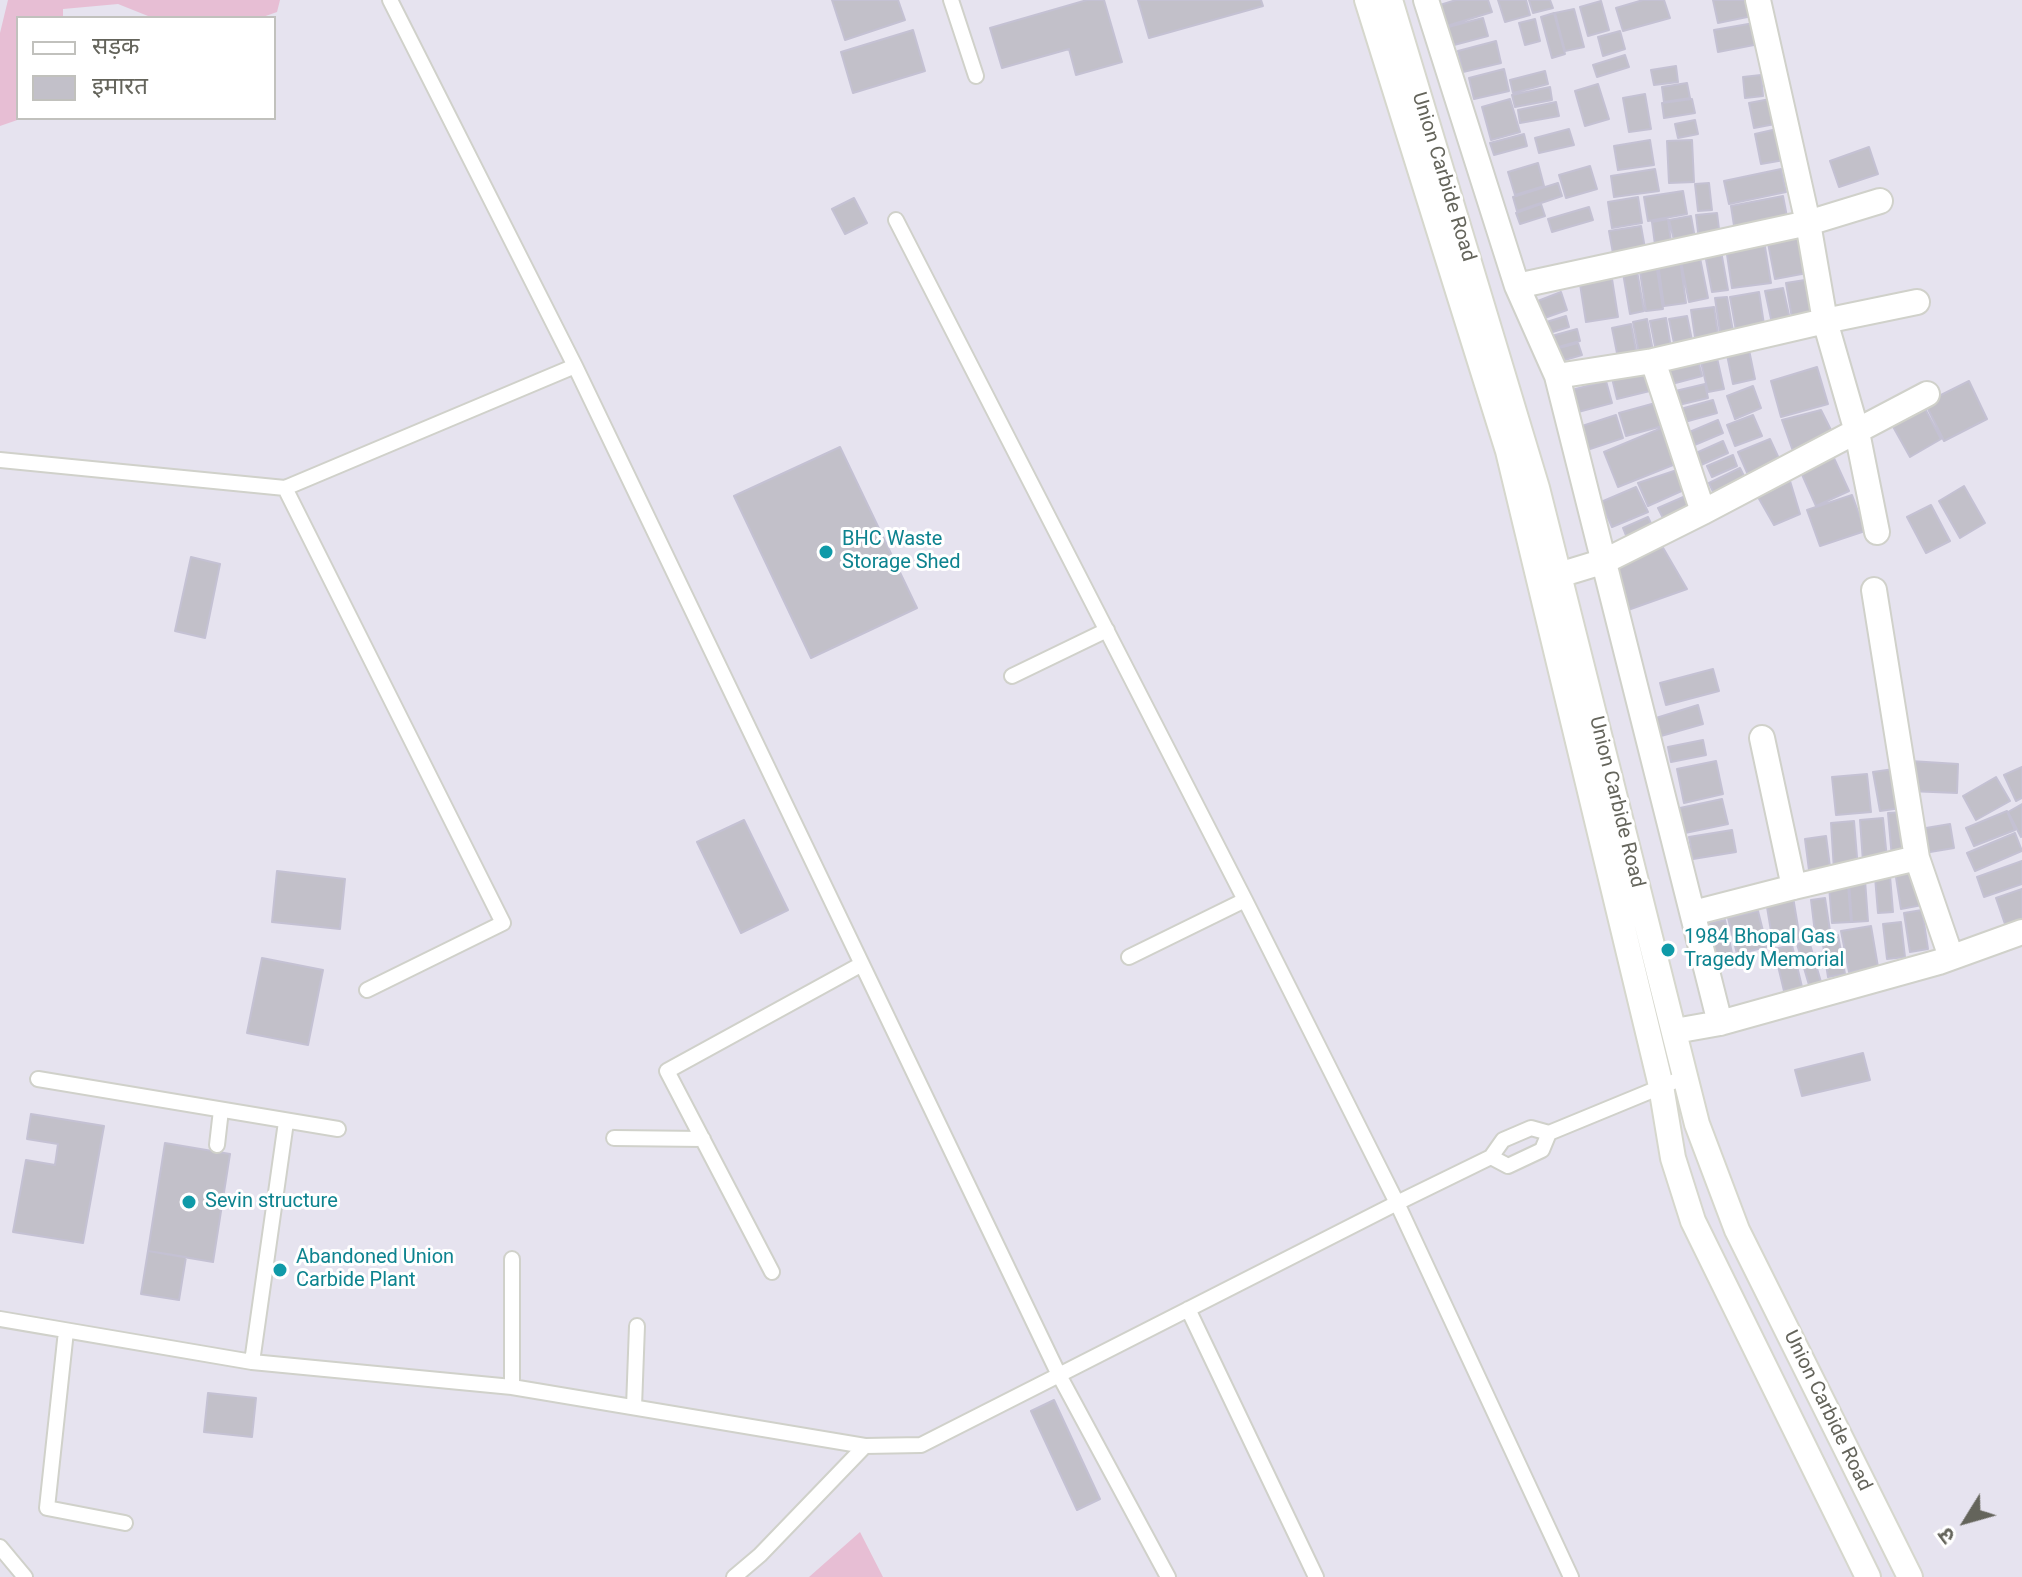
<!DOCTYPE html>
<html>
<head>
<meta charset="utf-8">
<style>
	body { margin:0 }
	#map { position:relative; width:2022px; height:1577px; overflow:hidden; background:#e6e3ef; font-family:Roboto,"Noto Sans Devanagari",sans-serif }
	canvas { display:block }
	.legend { position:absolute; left:16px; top:16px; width:260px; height:104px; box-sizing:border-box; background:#fff; border:2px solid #c1c1bd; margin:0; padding:10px 14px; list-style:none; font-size:24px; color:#64645b }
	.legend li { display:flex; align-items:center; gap:16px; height:40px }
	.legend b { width:40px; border:2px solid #c1c1bd }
	.north { position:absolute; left:1926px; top:1481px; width:80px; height:80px; -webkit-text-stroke:6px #fff; paint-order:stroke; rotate:233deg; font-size:22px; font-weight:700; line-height:32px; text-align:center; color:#64645b }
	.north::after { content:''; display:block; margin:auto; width:28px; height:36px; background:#64645b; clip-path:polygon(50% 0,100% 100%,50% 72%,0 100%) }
</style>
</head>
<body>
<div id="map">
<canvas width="2022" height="1577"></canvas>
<ul class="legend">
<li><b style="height:10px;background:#fff"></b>सड़क</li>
<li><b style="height:22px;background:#c2c0c9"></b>इमारत</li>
</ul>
<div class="north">उ</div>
</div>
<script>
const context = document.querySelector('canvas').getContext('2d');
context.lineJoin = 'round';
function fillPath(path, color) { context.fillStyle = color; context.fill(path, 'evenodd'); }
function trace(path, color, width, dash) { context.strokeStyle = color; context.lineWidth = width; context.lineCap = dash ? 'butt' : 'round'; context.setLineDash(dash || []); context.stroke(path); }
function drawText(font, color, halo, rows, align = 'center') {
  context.font = font + ' Roboto,sans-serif'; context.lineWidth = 6; context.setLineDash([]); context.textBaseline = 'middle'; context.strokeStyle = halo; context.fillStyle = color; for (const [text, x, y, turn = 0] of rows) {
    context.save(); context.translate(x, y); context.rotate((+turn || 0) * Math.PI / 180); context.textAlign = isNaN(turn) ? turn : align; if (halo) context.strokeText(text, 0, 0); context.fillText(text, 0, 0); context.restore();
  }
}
const green = new Path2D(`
	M8,0H280L277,12L260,18H153L118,4L63,9V18H18V118H23L0,126V33Z
	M860,1532L883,1577H809Z`);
const building = new Path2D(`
	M832,0H898L905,20L845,40Z
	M1087,0H1104L1122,62L1076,75L1069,49L1002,68L990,28Z
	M1138,0H1261L1263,6L1149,38Z
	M1456,0H1488L1492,12L1447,26L1440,5Z
	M1498,0H1526L1530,15L1505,22Z
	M1529,0H1550L1553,8L1533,13Z
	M1643,0H1664L1670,18L1623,31L1616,8Z
	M1713,0H1749L1752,16L1718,23Z
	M1601,1L1609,30L1588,36L1580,7Z
	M1574,9L1584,47L1565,51L1555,13Z
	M1554,13L1565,54L1552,58L1541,17Z
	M1483,18L1488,36L1454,45L1448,27Z
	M1535,19L1540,41L1525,45L1519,23Z
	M1754,23L1759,44L1718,52L1714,30Z
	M913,30L925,71L853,93L841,52Z
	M1620,31L1625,49L1603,56L1598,37Z
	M1496,41L1501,63L1463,72L1458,51Z
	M1625,55L1629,67L1597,77L1593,65Z
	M1676,66L1678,82L1654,85L1651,70Z
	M1504,69L1509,91L1474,99L1469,78Z
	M1545,71L1548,84L1513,93L1510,80Z
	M1761,75L1763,96L1745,98L1743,77Z
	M1687,83L1690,98L1664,102L1662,87Z
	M1598,84L1609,119L1585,126L1575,91Z
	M1550,87L1552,100L1515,107L1512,95Z
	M1645,94L1651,129L1629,132L1623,98Z
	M1510,99L1520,132L1491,140L1482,107Z
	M1692,99L1695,113L1664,118L1662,103Z
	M1770,99L1775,124L1754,128L1749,103Z
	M1556,102L1559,116L1520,123L1518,110Z
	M1695,120L1698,134L1678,138L1675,124Z
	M1569,129L1574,145L1539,153L1535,138Z
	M1777,129L1784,160L1761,164L1755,134Z
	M1524,134L1527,146L1494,155L1490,143Z
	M1650,140L1654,165L1618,170L1614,146Z
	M1692,140L1694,182L1669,183L1667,141Z
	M1869,147L1878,174L1839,187L1830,161Z
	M1538,163L1544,186L1515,195L1508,172Z
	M1590,166L1597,189L1566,198L1559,175Z
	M1655,169L1659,191L1614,197L1611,176Z
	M1781,169L1786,192L1729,204L1724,181Z
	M1558,183L1562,196L1517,211L1513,197Z
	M1709,183L1712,210L1698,211L1695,184Z
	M1683,191L1687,214L1648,221L1644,197Z
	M1783,196L1788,222L1735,232L1731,206Z
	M1638,197L1642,223L1612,228L1608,202Z
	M854,198L867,223L845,234L832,209Z
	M1541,204L1545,216L1520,224L1516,213Z
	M1589,207L1593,220L1552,232L1548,219Z
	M1717,213L1720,237L1699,240L1696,215Z
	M1691,216L1696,244L1676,248L1669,220Z
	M1668,219L1672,250L1656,252L1652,222Z
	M1641,226L1646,254L1614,259L1609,231Z
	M1798,228L1807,273L1775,279L1766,233Z
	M1763,235L1771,283L1732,288L1725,241Z
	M1721,251L1728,290L1712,292L1705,254Z
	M1699,253L1708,298L1689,302L1680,257Z
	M1680,260L1686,303L1664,306L1658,263Z
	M1656,263L1663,309L1646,311L1639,265Z
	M1637,271L1644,311L1630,314L1623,273Z
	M1612,279L1618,317L1586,322L1580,284Z
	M1805,280L1811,314L1792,318L1786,283Z
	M1783,288L1791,324L1773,328L1765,291Z
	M1561,292L1567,310L1536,321L1530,304Z
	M1759,292L1765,331L1737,336L1730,297Z
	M1727,297L1734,337L1721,339L1715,298Z
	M1714,307L1719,341L1696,344L1691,310Z
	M1566,316L1569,327L1543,335L1540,324Z
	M1687,316L1693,345L1675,348L1669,319Z
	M1666,318L1672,354L1657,356L1650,321Z
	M1647,319L1654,357L1640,359L1633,322Z
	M1631,324L1638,360L1619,363L1612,328Z
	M1577,329L1580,341L1551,349L1548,337Z
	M1578,343L1582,355L1554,363L1551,350Z
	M1748,345L1755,379L1733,384L1726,350Z
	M1717,358L1724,389L1708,392L1701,362Z
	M1698,360L1702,376L1664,386L1659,369Z
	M1817,367L1828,404L1781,417L1771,381Z
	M1653,368L1658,389L1617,399L1612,378Z
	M1606,381L1612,403L1578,412L1572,390Z
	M1969,381L1987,419L1944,441L1925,403Z
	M1705,384L1708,398L1670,407L1667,393Z
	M1753,386L1761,408L1735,419L1727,396Z
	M1713,400L1717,413L1681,423L1677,410Z
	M1659,402L1666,425L1626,436L1619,413Z
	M1923,405L1941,439L1910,457L1891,423Z
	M1821,410L1836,440L1794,454L1782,420Z
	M1616,415L1623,438L1587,450L1579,427Z
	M1753,415L1762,436L1735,446L1727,425Z
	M1718,420L1723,433L1685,449L1680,436Z
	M1664,427L1678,463L1618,487L1604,452Z
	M1770,439L1781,463L1749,477L1738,452Z
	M1723,441L1728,453L1692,469L1687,457Z
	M840,447L917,608L811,658L734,496Z
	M1733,455L1737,466L1712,477L1707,466Z
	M1833,456L1849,491L1816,506L1800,470Z
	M1740,468L1748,484L1717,500L1709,483Z
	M1680,469L1686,489L1648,506L1638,483Z
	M1790,481L1800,514L1774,525L1758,497Z
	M1964,486L1985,523L1960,538L1939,501Z
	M1636,487L1648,512L1612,527L1601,502Z
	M1688,495L1693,507L1664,520L1658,508Z
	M1852,495L1865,531L1820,546L1807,510Z
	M1931,505L1950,541L1926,553L1907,517Z
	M1648,517L1655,532L1629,543L1623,528Z
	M1662,546L1687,589L1628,610L1611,562Z
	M191,557L220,564L205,638L175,631Z
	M1713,669L1719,691L1666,705L1660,683Z
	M1698,705L1703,724L1661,736L1656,718Z
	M1703,740L1706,755L1671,762L1668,747Z
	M1716,761L1723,794L1684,803L1677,769Z
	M1910,761L1958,764L1957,793L1909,791Z
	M2022,767V798L2016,801L2004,775Z
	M1901,768L1908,807L1880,811L1873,772Z
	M1867,774L1871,812L1836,815L1832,777Z
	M1996,777L2010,801L1976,820L1963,796Z
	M1722,799L1728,824L1685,833L1680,808Z
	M2022,804V836L2021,837L2008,812Z
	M2007,811L2015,830L1974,846L1966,828Z
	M1905,812L1909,857L1892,858L1888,813Z
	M1883,818L1887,859L1863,862L1860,820Z
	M744,820L788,910L741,933L697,842Z
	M1854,821L1858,869L1834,870L1831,823Z
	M1950,824L1954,848L1918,854L1914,830Z
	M1732,830L1736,852L1693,859L1689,837Z
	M2015,833L2022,851L1975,871L1967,853Z
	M1826,836L1830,867L1809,870L1805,839Z
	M2022,861V884L1984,897L1977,877Z
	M1917,868L1922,905L1901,909L1895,871Z
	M277,871L345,879L340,929L272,922Z
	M1890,876L1893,912L1878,913L1875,877Z
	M1865,880L1868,921L1852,922L1849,881Z
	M1848,884L1851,922L1832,923L1829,886Z
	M2022,889V921L2006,927L1996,898Z
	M1793,897L1800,939L1773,943L1766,901Z
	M1825,898L1830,931L1815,933L1811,900Z
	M1922,910L1928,949L1910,952L1904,913Z
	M1758,911L1767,947L1737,954L1728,918Z
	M1725,920L1733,958L1715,962L1707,924Z
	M1901,922L1905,957L1887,959L1883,924Z
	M1871,926L1878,967L1849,972L1841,931Z
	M1838,935L1845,974L1828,977L1822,938Z
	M1809,941L1821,982L1809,985L1797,944Z
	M1792,945L1802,987L1784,991L1774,949Z
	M262,958L323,970L308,1045L247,1033Z
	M1863,1053L1870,1080L1802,1096L1795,1070Z
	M31,1114L104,1126L83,1243L13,1232L26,1160L55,1165L58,1144L27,1139Z
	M165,1143L230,1154L213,1262L148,1251Z
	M148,1251L186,1257L179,1300L141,1294Z
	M208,1393L256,1398L252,1437L204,1432Z
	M1054,1400L1100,1499L1077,1510L1031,1411Z`);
const lane = new Path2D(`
	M390,0L575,366L1059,1375L1397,1203L1491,1157L1503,1140L1531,1128L1549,1133L1685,1077
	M951,0L976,76
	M896,220L1245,900L1397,1203L1571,1577
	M0,460L285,488L503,923L367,990
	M285,488L575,366
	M1012,676L1107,630
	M1129,957L1245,900
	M38,1079L338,1129
	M614,1138L703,1139
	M217,1145L221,1110
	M1491,1157L1508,1166L1542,1150L1549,1133
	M772,1272L667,1071L862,964
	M1188,1309L1316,1577
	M0,1319L252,1362L512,1387L865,1446L921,1445L1059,1375L1168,1577
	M66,1331L47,1508L125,1523
	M252,1362L286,1122
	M512,1387V1259
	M634,1407L637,1326
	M0,1547L25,1577
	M734,1577L760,1555L865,1446`);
const street = new Path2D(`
	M1426,0L1517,286L1557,376L1720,1023
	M1758,0L1808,223L1825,321L1857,432L1877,532
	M1517,286L1808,223L1880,201
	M1653,361L1703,512
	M1557,376L1653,361L1825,321L1917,302
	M1559,575L1605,561L1703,512L1927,394
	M1874,590L1917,858L1951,957
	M1762,738L1794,887
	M1693,913L1794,887L1917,858
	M1675,1031L1720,1023L1939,962L2022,932`);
const secondary = new Path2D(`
	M1367,0L1508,451L1661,1086L1673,1158L1693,1221L1868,1577
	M1390,0L1537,488L1697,1124L1737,1230L1910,1577`);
const markers = [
	[826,552,8,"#0f9aa8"],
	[1668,950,8,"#0f9aa8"],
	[189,1202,8,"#0f9aa8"],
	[280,1270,8,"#0f9aa8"]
];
const streetNames = [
	["Union Carbide Road",1443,177,73],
	["Union Carbide Road",1616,802,76],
	["Union Carbide Road",1827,1411,64]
];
const cultureNames = [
	["BHC Waste",842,540],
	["Storage Shed",842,563],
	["1984 Bhopal Gas",1684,938],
	["Tragedy Memorial",1684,961],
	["Sevin structure",205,1202],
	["Abandoned Union",296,1258],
	["Carbide Plant",296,1281]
];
fillPath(green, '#e7bed4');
fillPath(building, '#c2c0c9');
trace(building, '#c4c1d3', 2);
trace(lane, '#d0d1ca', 18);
trace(street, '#d0d1ca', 28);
trace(secondary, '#d6d7cd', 28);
trace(lane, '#fff', 14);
trace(street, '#fff', 24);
trace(secondary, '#fff', 24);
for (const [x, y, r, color] of markers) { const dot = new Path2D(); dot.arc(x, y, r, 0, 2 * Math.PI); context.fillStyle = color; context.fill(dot); trace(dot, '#fff', 3); }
drawText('20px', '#64645b', '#fff', streetNames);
drawText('20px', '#0d838f', '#fff', cultureNames, 'left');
</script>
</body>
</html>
